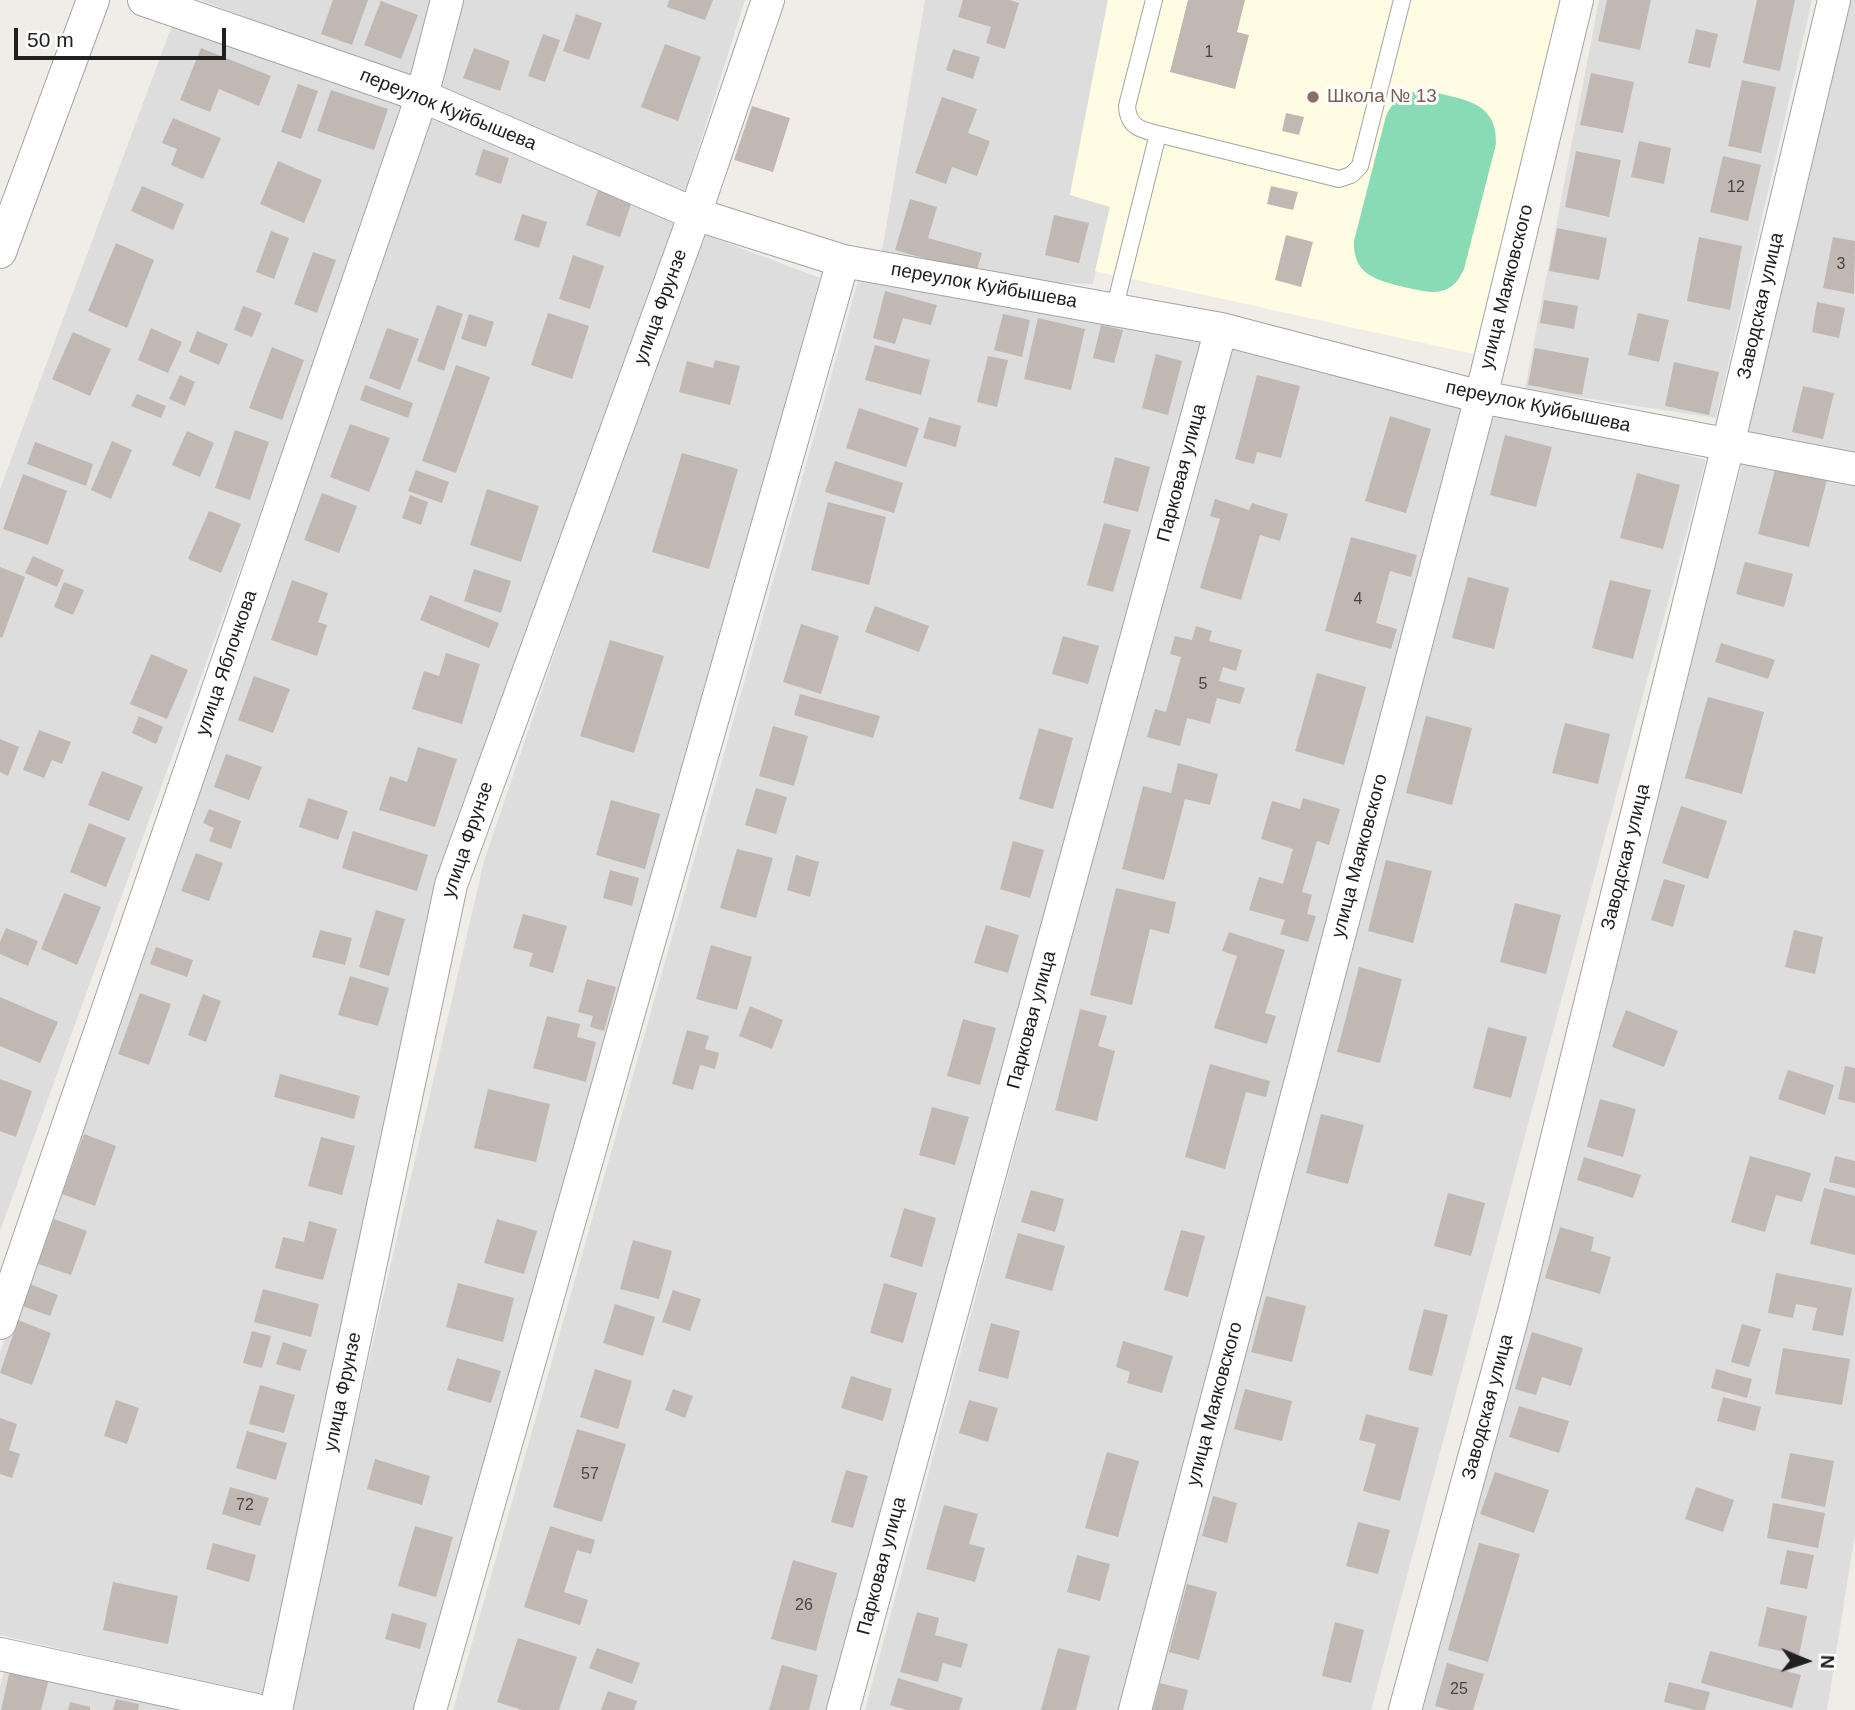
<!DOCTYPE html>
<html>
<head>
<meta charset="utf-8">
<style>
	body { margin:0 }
	#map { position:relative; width:1855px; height:1710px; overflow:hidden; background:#f0ece7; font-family:Arial,sans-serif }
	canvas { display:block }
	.north { position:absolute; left:1771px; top:1626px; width:70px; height:70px; -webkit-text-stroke:5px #fff; paint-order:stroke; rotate:92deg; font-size:19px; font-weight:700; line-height:28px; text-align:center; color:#202020 }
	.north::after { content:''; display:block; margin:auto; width:24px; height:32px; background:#202020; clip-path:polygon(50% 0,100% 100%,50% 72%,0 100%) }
	.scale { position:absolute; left:14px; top:28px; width:212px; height:32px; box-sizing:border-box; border:4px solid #202020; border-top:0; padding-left:9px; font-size:21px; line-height:24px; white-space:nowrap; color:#202020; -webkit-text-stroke:5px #fff; paint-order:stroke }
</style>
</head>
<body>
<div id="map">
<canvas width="1855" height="1710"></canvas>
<div class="north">N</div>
<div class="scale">50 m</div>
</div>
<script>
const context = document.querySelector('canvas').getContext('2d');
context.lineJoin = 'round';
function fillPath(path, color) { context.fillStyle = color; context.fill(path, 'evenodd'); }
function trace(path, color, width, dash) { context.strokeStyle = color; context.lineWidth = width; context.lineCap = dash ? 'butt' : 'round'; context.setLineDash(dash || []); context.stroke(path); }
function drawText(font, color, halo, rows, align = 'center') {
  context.font = font + ' Arial,sans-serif'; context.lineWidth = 6; context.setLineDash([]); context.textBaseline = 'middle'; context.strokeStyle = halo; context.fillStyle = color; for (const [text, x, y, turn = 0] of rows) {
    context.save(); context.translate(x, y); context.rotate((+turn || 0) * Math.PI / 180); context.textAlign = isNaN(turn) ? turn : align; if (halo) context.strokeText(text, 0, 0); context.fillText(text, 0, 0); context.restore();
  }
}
const residential = new Path2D(`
	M201,0H439L416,83Z
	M458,0H745L684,194L435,91Z
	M925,0H1108L1070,194L1110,206L1093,284L982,281L882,251Z
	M1599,0H1812L1716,418L1525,389Z
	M1847,0H1855V455L1746,431Z
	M174,20L409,103L0,1231V489Z
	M428,110L682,215L437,879L262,1696L0,1635V1353Z
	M698,232L820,278L421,1710H290L294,1683L484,861Z
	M860,274L1206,337L827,1710H453Z
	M1231,342L1467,405L1118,1710H865Z
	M1492,407L1706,460L1371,1710H1145Z
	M1744,456L1855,479V1534L1827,1710H1410L1520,1310Z
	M7,1660L201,1710H0V1687Z`);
const education = new Path2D(`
	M1108,0H1561L1478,355L1095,271L1110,207L1070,195Z`);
const pitch = new Path2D(`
	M1424,90C1458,99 1498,99 1496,144L1464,269C1451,299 1430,293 1404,287C1376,280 1353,275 1354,241L1386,116C1394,99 1405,92 1424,90Z`);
const building = new Path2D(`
	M333,0H368L352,45L321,34Z
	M669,0H713L705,20L667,7Z
	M963,0H1010L1019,3L1005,49L986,43L991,27L958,17Z
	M1188,0H1245L1237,32L1249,35L1235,89L1170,72Z
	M1607,0H1651L1640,50L1598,41Z
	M1757,0H1795L1780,71L1743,63Z
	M381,1L418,15L401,59L364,45Z
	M576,14L602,23L589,60L563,51Z
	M1696,29L1718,34L1710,68L1688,63Z
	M543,34L560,40L545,82L528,76Z
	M665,44L701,57L678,121L641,107Z
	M201,48L271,76L259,106L219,89L210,112L180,100Z
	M474,48L510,61L500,91L463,78Z
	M953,49L980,57L973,79L946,70Z
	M1591,73L1634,82L1623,133L1580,125Z
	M1742,80L1776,87L1761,153L1728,146Z
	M298,84L318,91L301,139L281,132Z
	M331,90L388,109L374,150L317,131Z
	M942,97L977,109L968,133L990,141L977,176L952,167L946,184L915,173Z
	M752,106L790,118L773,172L734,160Z
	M1286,113L1304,117L1299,135L1282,131Z
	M173,118L221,138L203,179L171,165L177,149L162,143Z
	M1639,141L1671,148L1664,184L1631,177Z
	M483,149L509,158L501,184L475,175Z
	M1576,151L1621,160L1609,217L1565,207Z
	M1723,156L1761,165L1748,221L1710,212Z
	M278,161L322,180L304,223L260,204Z
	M142,186L184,204L173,230L131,211Z
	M1271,186L1298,192L1293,210L1267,204Z
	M599,187L633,198L620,237L586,225Z
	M910,199L937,207L928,238L982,253L976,273L895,250Z
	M522,214L547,222L539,248L514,240Z
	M1054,215L1089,223L1079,263L1045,255Z
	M1557,228L1607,238L1599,280L1549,271Z
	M271,231L289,238L274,279L256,272Z
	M1286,235L1313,242L1301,287L1275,280Z
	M1699,237L1742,246L1730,310L1687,301Z
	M1833,237L1855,241L1854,294L1823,288Z
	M116,243L154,260L127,328L88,311Z
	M313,252L336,260L317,313L294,304Z
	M573,255L604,266L590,309L559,299Z
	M885,291L937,305L931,325L903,318L895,344L873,338Z
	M1544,300L1578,306L1574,329L1540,323Z
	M1817,302L1845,308L1839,338L1812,332Z
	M437,305L463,314L444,371L417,361Z
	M243,306L262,313L252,337L234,330Z
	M548,313L589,326L572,379L531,365Z
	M1638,313L1669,320L1659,362L1628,355Z
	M469,314L494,322L486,347L461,339Z
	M1003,314L1030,320L1022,357L994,350Z
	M1038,318L1085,329L1071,390L1024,379Z
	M1101,325L1123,330L1114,363L1093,358Z
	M151,328L182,342L168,373L138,360Z
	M387,328L419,339L400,390L369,378Z
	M197,331L228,344L219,365L189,352Z
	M73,332L111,349L90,396L52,379Z
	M875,345L930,360L921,395L865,380Z
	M272,347L304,360L282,420L249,408Z
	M1535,348L1589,358L1582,395L1528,385Z
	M1156,354L1182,361L1168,415L1142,408Z
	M988,356L1008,360L997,407L977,402Z
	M715,360L740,366L730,405L679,392L687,361L713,368Z
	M1674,362L1719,372L1709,415L1665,406Z
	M456,365L490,377L456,473L422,461Z
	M180,375L195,382L185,406L169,399Z
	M1257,375L1300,386L1281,458L1257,452L1254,464L1235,459Z
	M365,385L413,403L408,418L360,400Z
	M1803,386L1834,393L1823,439L1792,432Z
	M137,394L166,406L161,418L131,406Z
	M859,408L919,428L906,467L846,448Z
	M1390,416L1431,429L1406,513L1365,501Z
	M929,417L961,426L956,447L923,438Z
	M350,424L390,438L369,492L330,477Z
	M235,430L269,442L250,500L215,488Z
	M187,431L214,443L200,477L172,465Z
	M1505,435L1552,447L1536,507L1490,495Z
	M112,441L132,450L111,499L91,490Z
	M35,442L93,464L86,486L27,464Z
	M682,453L738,469L709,569L652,552Z
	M1115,457L1150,467L1138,512L1103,503Z
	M835,461L903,483L894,513L825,492Z
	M1776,466L1827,480L1809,547L1758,534Z
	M416,470L449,482L442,503L408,491Z
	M1637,473L1680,485L1663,549L1620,538Z
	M23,474L67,491L48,545L3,529Z
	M487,489L539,506L521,562L470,545Z
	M322,493L357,506L339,553L304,540Z
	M410,495L428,502L421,525L402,518Z
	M1215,499L1249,510L1252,503L1288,514L1280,541L1260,535L1241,600L1200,588L1220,519L1210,516Z
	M828,502L886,517L869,585L811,570Z
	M209,511L241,524L221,573L188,559Z
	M1104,523L1131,530L1113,592L1087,585Z
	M1351,537L1417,555L1411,577L1390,571L1376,623L1397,629L1391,649L1325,631Z
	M33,556L64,570L57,587L25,573Z
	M1745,562L1793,574L1784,607L1736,594Z
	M0,567L25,577L2,638L0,637Z
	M474,569L511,581L501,613L464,601Z
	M1468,577L1509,588L1494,649L1452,638Z
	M292,580L328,593L318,622L327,625L317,656L271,640Z
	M1610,580L1651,590L1633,659L1592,648Z
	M64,582L84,590L73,615L54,607Z
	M430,595L499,623L489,648L420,620Z
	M875,606L929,626L919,652L865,632Z
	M801,624L839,636L821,694L783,682Z
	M1196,626L1212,631L1209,641L1242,650L1236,671L1223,667L1219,681L1245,688L1240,704L1217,698L1210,724L1187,718L1180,746L1147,737L1155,709L1166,712L1181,657L1170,654L1175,636L1192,640Z
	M1063,636L1099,646L1088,684L1052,674Z
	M610,640L664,656L634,753L580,736Z
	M1721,643L1775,660L1768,679L1715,662Z
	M446,653L480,664L462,724L412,709L424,671L439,676Z
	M151,654L188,670L167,719L130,704Z
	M1317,673L1366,687L1344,765L1295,751Z
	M254,676L290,689L273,733L238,720Z
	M800,694L880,716L873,738L794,715Z
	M1708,697L1764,712L1742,794L1685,778Z
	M139,716L163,727L156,744L132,733Z
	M1426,716L1472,728L1452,805L1406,793Z
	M1565,723L1610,734L1598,784L1552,773Z
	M773,726L808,736L794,786L759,776Z
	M1039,728L1073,738L1053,809L1019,799Z
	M39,730L71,742L62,764L52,760L44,778L23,770Z
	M0,739L19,747L8,776L0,772Z
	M418,747L457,759L435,827L379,810L390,776L407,782Z
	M226,754L262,767L249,800L214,787Z
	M1178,763L1218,774L1210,805L1185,799L1164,880L1122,869L1143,786L1171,793Z
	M102,771L143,787L129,821L88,805Z
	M756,788L787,797L776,834L745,825Z
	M308,798L348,811L338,840L299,827Z
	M1303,798L1340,809L1329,845L1317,841L1302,892L1312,895L1307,914L1316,916L1308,942L1280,934L1285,920L1249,910L1259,877L1283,884L1293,849L1261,839L1272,801L1300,809Z
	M611,800L660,814L645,869L596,855Z
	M1681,806L1727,821L1708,879L1662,863Z
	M209,809L241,821L231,849L209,841L214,828L203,823Z
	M89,823L126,838L106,887L70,872Z
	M353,831L428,855L417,891L342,868Z
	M1013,841L1044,850L1030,898L1000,889Z
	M737,849L773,858L756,918L720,908Z
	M196,853L223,863L209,901L181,891Z
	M796,855L819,862L810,897L787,890Z
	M1386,860L1432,871L1413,943L1368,931Z
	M610,870L639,878L632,906L603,898Z
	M1664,879L1685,885L1673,927L1651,920Z
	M1116,888L1176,902L1169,934L1150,929L1132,1005L1090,995Z
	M64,893L101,907L77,965L41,949Z
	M1515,903L1561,915L1546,974L1500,962Z
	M376,910L405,919L389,976L359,967Z
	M523,914L567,926L553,973L529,966L533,953L513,948Z
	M986,925L1019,935L1008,973L974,963Z
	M6,928L38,941L28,966L0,954V942Z
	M320,930L352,938L345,965L312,957Z
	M1794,930L1823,937L1815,974L1785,967Z
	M1229,932L1285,950L1265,1013L1276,1016L1267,1044L1214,1028L1237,956L1222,951Z
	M711,945L752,957L737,1010L696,999Z
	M156,947L193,960L187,977L150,964Z
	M1359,967L1402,979L1380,1063L1337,1052Z
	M350,976L389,988L378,1026L338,1015Z
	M587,979L616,987L604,1031L590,1027L593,1016L578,1012Z
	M140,993L171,1004L149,1065L118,1054Z
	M203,994L221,1001L206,1042L188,1035Z
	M0,997L58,1022L40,1063L0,1046Z
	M750,1006L783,1020L772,1049L739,1036Z
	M1080,1009L1107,1016L1098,1046L1115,1051L1097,1121L1055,1110Z
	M1626,1010L1678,1031L1664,1067L1612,1047Z
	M547,1016L580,1024L577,1037L596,1042L586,1082L533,1068Z
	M963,1019L996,1028L980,1085L947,1076Z
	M1488,1027L1527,1037L1511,1098L1473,1088Z
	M687,1030L709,1036L705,1049L719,1053L715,1069L700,1065L693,1090L672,1084Z
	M1210,1064L1270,1081L1266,1097L1246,1092L1225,1169L1185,1157Z
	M1845,1066L1855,1068V1103L1838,1099Z
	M1788,1070L1834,1085L1825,1115L1778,1099Z
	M280,1074L360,1096L354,1119L274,1097Z
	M0,1079L32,1091L16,1137L0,1131Z
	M488,1089L550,1104L536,1162L474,1148Z
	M1600,1099L1636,1109L1623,1157L1587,1147Z
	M932,1107L969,1117L955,1165L919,1155Z
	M1321,1114L1364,1125L1348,1184L1306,1173Z
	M84,1134L116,1146L95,1206L62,1194Z
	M321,1137L355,1146L342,1195L308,1186Z
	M1750,1156L1811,1173L1802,1202L1776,1195L1765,1232L1731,1222Z
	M1835,1156L1855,1161V1188L1829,1182Z
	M1584,1157L1641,1175L1633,1198L1577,1180Z
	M1824,1188L1855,1196V1255L1810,1244Z
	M1031,1190L1064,1199L1055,1232L1021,1222Z
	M1448,1193L1485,1203L1471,1256L1434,1246Z
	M904,1208L936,1218L922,1267L890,1257Z
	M54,1219L87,1231L71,1275L38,1264Z
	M497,1219L537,1231L524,1274L484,1263Z
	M309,1221L337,1229L323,1280L275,1268L283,1237L304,1242Z
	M1560,1227L1594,1237L1591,1251L1611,1257L1600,1294L1545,1278Z
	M1181,1230L1205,1236L1188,1297L1164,1290Z
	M1018,1233L1065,1246L1052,1291L1005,1278Z
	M633,1240L672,1251L659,1299L620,1289Z
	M1776,1273L1852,1288L1843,1336L1812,1330L1817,1308L1796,1304L1793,1318L1768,1313Z
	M458,1283L514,1298L503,1342L446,1327Z
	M884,1283L917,1293L903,1343L870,1333Z
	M30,1284L58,1295L50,1316L22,1306Z
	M263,1289L319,1304L311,1337L254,1322Z
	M673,1290L701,1299L690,1331L662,1322Z
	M1266,1296L1306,1306L1292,1362L1251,1352Z
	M615,1304L655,1317L643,1356L603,1343Z
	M1424,1309L1448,1315L1432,1376L1408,1370Z
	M18,1320L51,1333L32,1385L0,1373Z
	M991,1323L1020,1331L1008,1379L978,1371Z
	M1742,1324L1761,1329L1749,1367L1731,1362Z
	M252,1331L271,1336L262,1368L243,1363Z
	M1532,1332L1583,1348L1571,1386L1542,1377L1536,1395L1515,1389Z
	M1123,1341L1173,1356L1162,1393L1127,1383L1130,1372L1116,1367Z
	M283,1342L307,1350L300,1371L276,1364Z
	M1783,1348L1850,1359L1842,1405L1775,1394Z
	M457,1358L501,1371L491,1403L447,1390Z
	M595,1369L632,1381L618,1429L580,1417Z
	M1716,1369L1752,1379L1747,1398L1711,1388Z
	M851,1376L892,1389L883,1421L841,1408Z
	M260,1385L295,1395L284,1433L249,1424Z
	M673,1389L693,1396L685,1418L665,1410Z
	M1245,1389L1292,1401L1282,1441L1234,1429Z
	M1723,1397L1761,1407L1755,1431L1717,1421Z
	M116,1400L139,1408L127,1444L104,1436Z
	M969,1400L998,1408L988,1442L959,1433Z
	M1519,1406L1569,1421L1559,1453L1509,1437Z
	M1366,1414L1419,1428L1400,1501L1363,1491L1376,1444L1359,1440Z
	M0,1418L17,1424L9,1450L20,1454L12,1478L0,1474Z
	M577,1429L626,1444L602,1522L553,1507Z
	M247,1431L287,1443L276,1480L236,1468Z
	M1107,1452L1139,1461L1118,1537L1085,1528Z
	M1790,1453L1834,1461L1825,1507L1781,1498Z
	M375,1459L430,1476L422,1505L367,1489Z
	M846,1470L868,1476L853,1528L831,1522Z
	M1495,1472L1549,1490L1534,1533L1480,1514Z
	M230,1487L269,1498L260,1526L222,1514Z
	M1696,1487L1734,1500L1723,1532L1685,1519Z
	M1213,1496L1237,1503L1227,1543L1202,1536Z
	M1773,1503L1825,1513L1818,1548L1767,1538Z
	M944,1505L978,1514L969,1544L985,1548L975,1582L926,1569Z
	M1358,1522L1390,1530L1378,1574L1346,1566Z
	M415,1526L453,1537L436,1597L398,1586Z
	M550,1526L595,1540L591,1554L577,1550L564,1592L588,1600L580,1625L524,1607Z
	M213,1543L256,1555L249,1582L206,1569Z
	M1479,1543L1520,1554L1488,1662L1448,1650Z
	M1787,1550L1814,1555L1807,1589L1780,1584Z
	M1077,1555L1110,1564L1100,1601L1067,1592Z
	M793,1560L837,1573L816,1651L771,1639Z
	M113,1582L178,1596L168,1644L103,1630Z
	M1187,1584L1217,1592L1199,1660L1169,1652Z
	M1767,1607L1807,1616L1799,1655L1758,1646Z
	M917,1612L939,1618L935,1635L968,1644L961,1668L943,1663L938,1682L900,1672Z
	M392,1613L427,1623L420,1649L385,1639Z
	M1335,1622L1364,1630L1351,1683L1322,1676Z
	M518,1638L577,1657L559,1710H522L497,1702Z
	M597,1648L640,1663L632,1684L589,1668Z
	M1058,1648L1090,1656L1076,1710H1041Z
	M1710,1651L1801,1675L1792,1708L1701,1683Z
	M1447,1663L1484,1674L1473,1710H1450L1435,1706Z
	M782,1665L818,1675L809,1710H769Z
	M10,1670L49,1679L41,1710H1Z
	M898,1678L963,1698L959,1710H907L890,1705Z
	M1669,1682L1710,1692L1705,1710H1695L1664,1702Z
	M1160,1683L1188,1690L1183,1710H1153Z
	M608,1691L637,1701L634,1710H601Z
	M116,1699L139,1704L138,1710H113Z
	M70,1702L90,1707V1710H68Z`);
const lane = new Path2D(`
	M1154,0L1127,106C1128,127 1141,130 1158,134L1339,179L1351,175L1360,166L1402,0
	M1114,310L1158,134`);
const street = new Path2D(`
	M144,0L422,96L695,214L843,261L1221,329L1481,397L1855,469
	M0,252L93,0
	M0,1323L422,96L447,0
	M0,1654L256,1710
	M276,1710L451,885L695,214L768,0
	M430,1710L843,261
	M843,1710L1221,329
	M1135,1710L1481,397L1577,0
	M1405,1710L1515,1308L1728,445L1834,0`);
const markers = [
	[1313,97,7,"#8d6e63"]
];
const numberNames = [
	["1",1209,53],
	["12",1736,188],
	["3",1841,265],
	["4",1358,600],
	["5",1203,685],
	["57",590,1475],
	["72",245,1506],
	["26",804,1606],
	["25",1459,1690]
];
const educationNames = [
	["Школа № 13",1327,97]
];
const streetNames = [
	["переулок Куйбышева",448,110,22],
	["переулок Куйбышева",984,286,10],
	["улица Маяковского",1507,287,-76],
	["Заводская улица",1761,306,-77],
	["улица Фрунзе",661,307,-70],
	["переулок Куйбышева",1538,407,12],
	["Парковая улица",1182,473,-75],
	["улица Яблочкова",227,663,-71],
	["улица Фрунзе",468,840,-71],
	["улица Маяковского",1360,856,-75],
	["Заводская улица",1626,857,-76],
	["Парковая улица",1032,1020,-75],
	["улица Фрунзе",343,1392,-78],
	["улица Маяковского",1215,1404,-75],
	["Заводская улица",1488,1407,-75],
	["Парковая улица",882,1566,-75]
];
fillPath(residential, '#dedddd');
fillPath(education, '#fefce2');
fillPath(pitch, '#88dbb5');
fillPath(building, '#c1b8b3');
trace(lane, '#a4a4a4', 18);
trace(street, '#a4a4a4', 34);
trace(lane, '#fff', 16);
trace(street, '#fff', 32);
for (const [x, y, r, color] of markers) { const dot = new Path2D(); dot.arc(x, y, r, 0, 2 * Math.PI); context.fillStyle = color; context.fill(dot); trace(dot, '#fff', 2.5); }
drawText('16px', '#484645', null, numberNames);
drawText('19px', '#785e54', '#fff', educationNames, 'left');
drawText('19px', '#202020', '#fff', streetNames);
</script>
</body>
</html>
